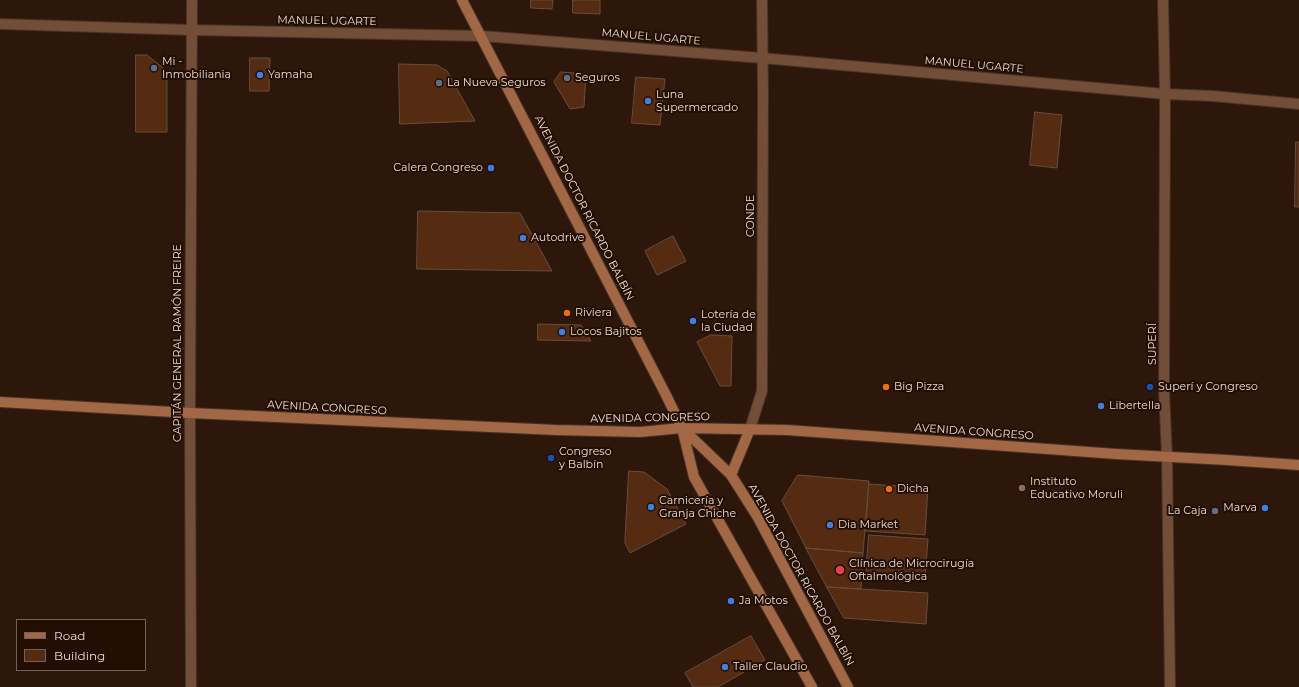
<!DOCTYPE html>
<html>
<head>
<meta charset="utf-8">
<style>
	body { margin:0 }
	#map { position:relative; width:1299px; height:687px; overflow:hidden; background:#2d170a; font-family:Montserrat,sans-serif }
	canvas { display:block }
	.legend { position:absolute; left:16px; top:619px; width:130px; height:52px; box-sizing:border-box; background:#230e03; border:1px solid #736056; margin:0; padding:5px 7px; list-style:none; font-size:12px; color:#ebdbd2 }
	.legend li { display:flex; align-items:center; gap:8px; height:20px }
	.legend b { width:20px; border:1px solid #736056 }
</style>
</head>
<body>
<div id="map">
<canvas width="1299" height="687"></canvas>
<ul class="legend">
<li><b style="height:5px;background:#a26745"></b>Road</li>
<li><b style="height:11px;background:#552c11"></b>Building</li>
</ul>
</div>
<script>
const context = document.querySelector('canvas').getContext('2d');
context.lineJoin = 'round';
function fillPath(path, color) { context.fillStyle = color; context.fill(path, 'evenodd'); }
function trace(path, color, width, dash) { context.strokeStyle = color; context.lineWidth = width; context.lineCap = dash ? 'butt' : 'round'; context.setLineDash(dash || []); context.stroke(path); }
function drawText(font, color, halo, rows, align = 'center') {
  context.font = font + ' Montserrat,sans-serif'; context.lineWidth = 4; context.setLineDash([]); context.textBaseline = 'middle'; context.strokeStyle = halo; context.fillStyle = color; for (const [text, x, y, turn = 0] of rows) {
    context.save(); context.translate(x, y); context.rotate((+turn || 0) * Math.PI / 180); context.textAlign = isNaN(turn) ? turn : align; if (halo) context.strokeText(text, 0, 0); context.fillText(text, 0, 0); context.restore();
  }
}
const building = new Path2D(`
	M531,0H553L552,9L531,8Z
	M573,0H600V14L573,13Z
	M136,55H147L167,71V132H136Z
	M250,58H270L269,91H250Z
	M399,64L437,65L447,71L475,121L400,124Z
	M561,72L586,74L584,107L570,109L554,82Z
	M636,77L665,79L660,125L632,123Z
	M1035,112L1062,115L1057,168L1030,165Z
	M1296,142H1299V207H1295Z
	M418,211L520,213L552,271L417,269Z
	M673,236L686,261L657,275L645,251Z
	M538,324L581,325L591,341L538,340Z
	M711,335L732,336L731,386H720L697,342Z
	M629,471L644,472L667,489L686,524L630,553L625,543Z
	M798,475L869,481L863,553L806,548L782,501Z
	M869,484L928,488L925,535L866,531Z
	M869,535L928,539L925,579L866,575Z
	M806,548L863,553L861,589L827,587Z
	M827,587L928,593L926,624L844,618Z
	M751,636L765,660L718,687H693L685,673Z`);
const street = new Path2D(`
	M1163,0L1165,94L1164,390L1167,457L1170,687
	M0,24L192,30L482,36L762,58L1165,94L1213,96L1299,104
	M750,429L762,391L763,93L762,0
	M191,687L190,413L192,0`);
const secondary = new Path2D(`
	M462,0L666,395L682,428L694,477L812,687
	M0,402L190,413L556,430L640,432L682,428L787,430L1116,454L1227,460L1299,465
	M682,428L731,475L757,516L848,687
	M731,475L750,429`);
const markers = [
	[154,68,4,"#5c6f8a"],
	[260,75,4,"#3f7fe0"],
	[567,78,4,"#5c6f8a"],
	[439,83,4,"#5c6f8a"],
	[648,101,4,"#3f7fe0"],
	[491,168,4,"#3f7fe0"],
	[523,238,4,"#3f7fe0"],
	[567,313,4,"#e8710a"],
	[693,321,4,"#3f7fe0"],
	[562,332,4,"#3f7fe0"],
	[886,387,4,"#e8710a"],
	[1150,387,4,"#1a4fb4"],
	[1101,406,4,"#3f7fe0"],
	[551,458,4,"#1a4fb4"],
	[1022,488,4,"#8d6e63"],
	[889,489,4,"#e8710a"],
	[651,507,4,"#3f7fe0"],
	[1265,508,4,"#3f7fe0"],
	[1215,511,4,"#5c6f8a"],
	[830,525,4,"#3f7fe0"],
	[840,570,5,"#e0444e"],
	[731,601,4,"#3f7fe0"],
	[725,667,4,"#3f7fe0"]
];
const streetNames = [
	["MANUEL UGARTE",327,21,1],
	["MANUEL UGARTE",651,37,5],
	["MANUEL UGARTE",974,65,5],
	["AVENIDA DOCTOR RICARDO BALBÍN",584,208,63],
	["CONDE",751,216,-90],
	["CAPITÁN GENERAL RAMÓN FREIRE",178,343,-90],
	["SUPERÍ",1153,344,-90],
	["AVENIDA CONGRESO",327,408,3],
	["AVENIDA CONGRESO",650,418,-1],
	["AVENIDA CONGRESO",974,432,4],
	["AVENIDA DOCTOR RICARDO BALBÍN",801,575,61]
];
const poiNames = [
	["Mi -",162,62],
	["Inmobiliania",162,75],
	["Yamaha",268,75],
	["Seguros",575,78],
	["La Nueva Seguros",447,83],
	["Luna",656,95],
	["Supermercado",656,108],
	["Calera Congreso",483,168,"right"],
	["Autodrive",531,238],
	["Riviera",575,313],
	["Lotería de",701,315],
	["la Ciudad",701,328],
	["Locos Bajitos",570,332],
	["Big Pizza",894,387],
	["Superí y Congreso",1158,387],
	["Libertella",1109,406],
	["Congreso",559,452],
	["y Balbín",559,465],
	["Instituto",1030,482],
	["Educativo Moruli",1030,495],
	["Dicha",897,489],
	["Carnicería y",659,501],
	["Granja Chiche",659,514],
	["Marva",1257,508,"right"],
	["La Caja",1207,511,"right"],
	["Dia Market",838,525],
	["Clínica de Microcirugía",849,564],
	["Oftalmológica",849,577],
	["Ja Motos",739,601],
	["Taller Claudio",733,667]
];
fillPath(building, '#552c11');
trace(building, '#674d3e', 1);
trace(street, '#483226', 12);
trace(secondary, '#483226', 12);
trace(street, '#724d38', 10);
trace(secondary, '#a26745', 10);
for (const [x, y, r, color] of markers) { const dot = new Path2D(); dot.arc(x, y, r, 0, 2 * Math.PI); context.fillStyle = color; context.fill(dot); trace(dot, '#230e03', 1.5); }
drawText('11px', '#ebdbd2', '#230e03', streetNames);
drawText('11px', '#ebdbd2', '#230e03', poiNames, 'left');
</script>
</body>
</html>
